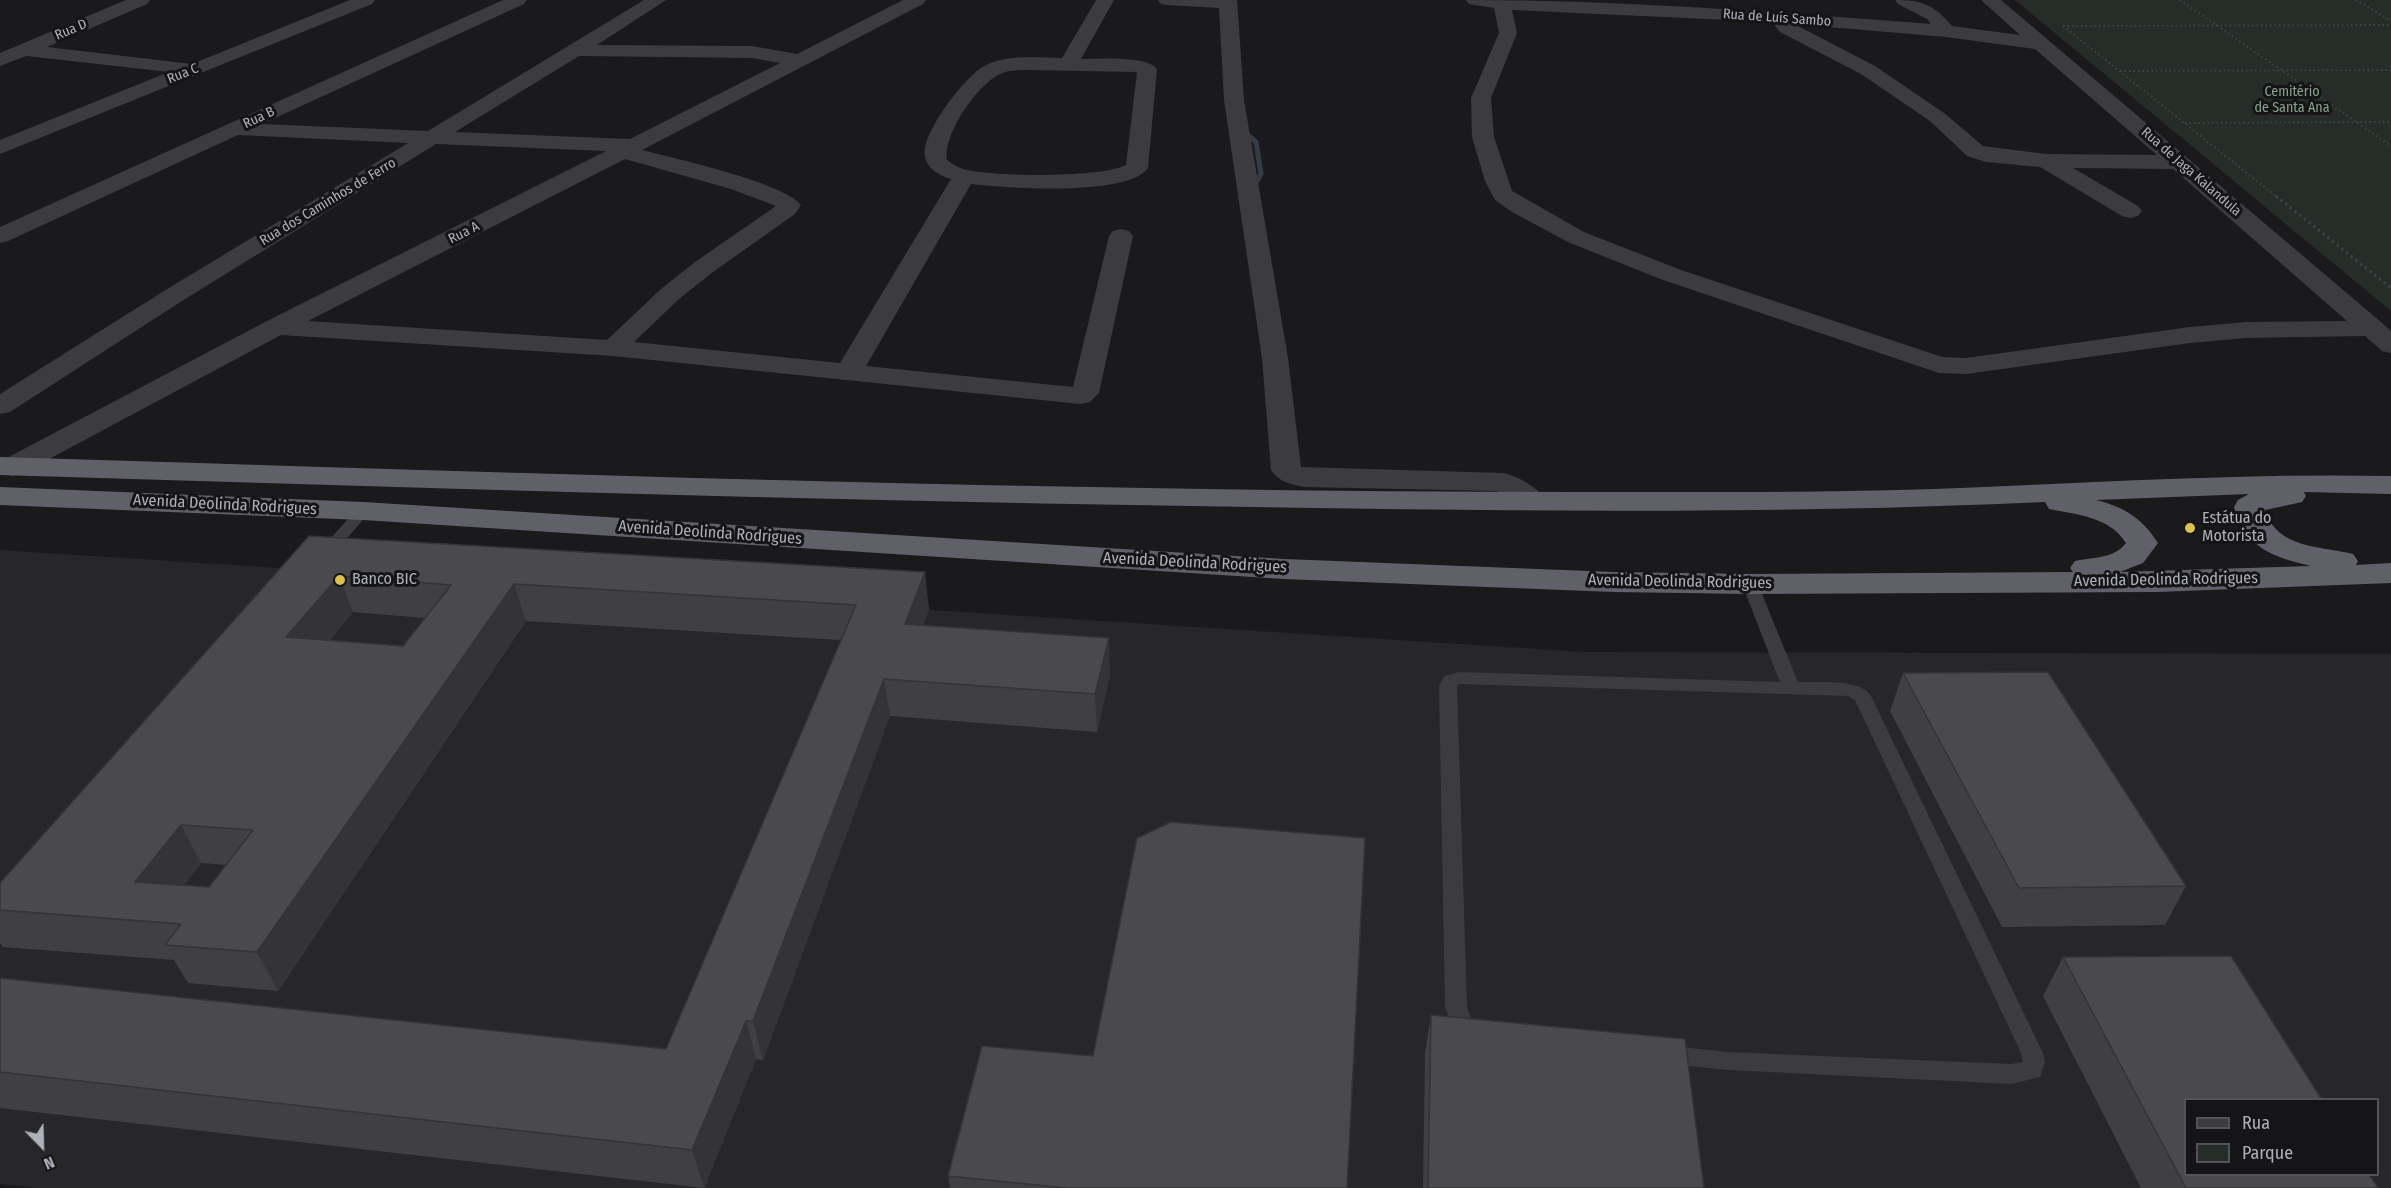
<!DOCTYPE html>
<html>
<head>
<meta charset="utf-8">
<style>
	body { margin:0 }
	#map { position:relative; width:2391px; height:1188px; overflow:hidden; background:#1a1a1c; font-family:"Fira Sans Condensed",sans-serif }
	canvas { display:block }
	.legend { position:absolute; left:2184px; top:1098px; width:195px; height:78px; box-sizing:border-box; background:#151517; border:2px solid #525358; margin:0; padding:8px 10px; list-style:none; font-size:18px; color:#aeb0ba }
	.legend li { display:flex; align-items:center; gap:12px; height:30px }
	.legend b { width:30px; border:2px solid #525358 }
	.north { position:absolute; left:12px; top:1116px; width:60px; height:60px; -webkit-text-stroke:4px #151517; paint-order:stroke; rotate:157deg; font-size:16px; font-weight:700; line-height:24px; text-align:center; color:#aeb0ba }
	.north::after { content:''; display:block; margin:auto; width:21px; height:27px; background:#aeb0ba; clip-path:polygon(50% 0,100% 100%,50% 72%,0 100%) }
</style>
</head>
<body>
<div id="map">
<canvas width="2391" height="1188"></canvas>
<ul class="legend">
<li><b style="height:8px;background:#3c3c40"></b>Rua</li>
<li><b style="height:16px;background:#262d28"></b>Parque</li>
</ul>
<div class="north">N</div>
</div>
<script>
const context = document.querySelector('canvas').getContext('2d');
context.lineJoin = 'round';
function fillPath(path, color) { context.fillStyle = color; context.fill(path, 'evenodd'); }
function trace(path, color, width, dash) { context.strokeStyle = color; context.lineWidth = width; context.lineCap = dash ? 'butt' : 'round'; context.setLineDash(dash || []); context.stroke(path); }
function drawText(font, color, halo, rows, align = 'center') {
  context.font = font + ' "Fira Sans Condensed",sans-serif'; context.lineWidth = 6; context.setLineDash([]); context.textBaseline = 'middle'; context.strokeStyle = halo; context.fillStyle = color; for (const [text, x, y, turn = 0] of rows) {
    context.save(); context.translate(x, y); context.rotate((+turn || 0) * Math.PI / 180); context.textAlign = isNaN(turn) ? turn : align; if (halo) context.strokeText(text, 0, 0); context.fillText(text, 0, 0); context.restore();
  }
}
const built = new Path2D(`
	M0,550L1584,652L2391,654V1188H37L0,1184ZM2186,1100H2378V1174H2186Z`);
const green = new Path2D(`
	M2015,0H2391V311Z`);
const stream = new Path2D(`
	M1241,129L1256,142L1261,174L1252,190`);
const pathFar1 = new Path2D(`
	M2180,0L2391,146
	M2356,0L2391,21
	M2063,26L2278,198
	M2063,26L2391,25
	M2120,71L2391,70
	M2185,123L2391,122`);
const path = new Path2D(`
	M2276,196L2391,288`);
const service = new Path2D(`
	M363,506L368,508L371,511L368,514L330,558H318L316,555L318,552L358,508Z
	M1750,579L1758,584L1798,682C1817,683 1860,678 1871,696L2043,1053L2045,1062L2040,1077L2011,1084L1728,1070L1486,1045L1454,1030L1445,1007L1439,686L1444,676L1459,672L1780,682L1742,584ZM1459,684L1848,696L1855,700L2021,1053L2023,1062L2011,1064L1728,1052L1489,1027L1471,1018L1467,1007L1457,686Z`);
const minor = new Path2D(`
	M126,0H150L147,4L47,47L192,64L350,0H375L372,4L0,154V140L169,72L26,56L0,66V53Z
	M503,0H527L524,4L262,124L428,131L644,0H666L597,45L752,46L797,54L903,0H926L923,4L642,150C673,158 785,183 801,205L795,214L713,272L679,299L634,342L840,363L951,179C940,176 927,169 925,156C921,133 965,77 984,66C1007,54 1038,58 1062,58L1096,0H1114L1081,59C1098,59 1147,55 1157,69L1148,168C1128,197 1004,188 971,184L866,366L1073,387L1109,236L1113,231L1121,229L1129,231L1133,236L1099,393L1090,402L1080,404L613,356L281,335L23,473L12,476L1,473V461L267,321L606,151L436,144L182,301L10,412L0,414V394L164,291L408,143L238,135L8,241L0,243V227ZM579,56L752,58L780,63L630,139L455,132ZM1028,70L1137,72L1126,165C1101,178 992,177 963,169C957,167 952,164 947,160C943,134 977,85 1000,74C1008,70 1018,70 1028,70ZM625,159L731,189L776,206L695,262L661,289L607,340L308,321Z
	M1158,0H1237L1244,100L1288,358L1301,467L1504,473C1519,477 1537,487 1546,500L1542,506C1523,511 1512,501 1497,491L1305,487C1290,484 1280,483 1271,470L1262,358L1224,100L1219,8L1167,5L1161,4Z
	M1466,0C1621,0 1776,12 1931,24L1927,19L1898,4L1895,0C1923,0 1934,5 1952,26L2020,35L1981,0H2001L2381,322L2391,331V353L2382,351L2365,336L2246,338L2190,343L1966,374L1939,373L1663,280L1568,242L1512,212L1495,200L1485,181L1472,137L1471,98L1499,33L1494,8L1469,4ZM1512,10L1772,22L1780,32L1861,74L1930,121L1967,156L1986,162L2040,167L2122,216L2130,218L2138,216L2142,211L2138,206L2073,168L2173,169L2347,321L2246,322L2190,327L1966,358L1942,357L1681,270L1584,232L1512,191L1494,137L1491,98L1517,33ZM1794,24L1946,37L2035,49L2157,155L2046,154L1983,146L1944,113L1875,66Z`);
const trunk = new Path2D(`
	M0,457C529,473 1057,492 1586,492C1702,492 1819,493 1935,489C2087,483 2239,473 2391,476V494L2304,492L2306,496L2302,502L2265,510C2277,549 2321,546 2353,554L2358,561L2356,565L2391,563V583L2157,592L1750,594L1614,592L1284,579L363,520L0,505V487L363,502L1284,559L1614,572L1750,574L2073,572L2070,568L2075,561C2093,557 2114,559 2126,543C2109,516 2077,515 2049,509L2045,502C1761,515 1476,511 1192,506C794,500 397,487 0,475ZM2249,494L2238,500L2234,507C2245,548 2273,557 2311,566L2120,572L2143,563L2158,543C2142,518 2124,507 2096,500Z`);
const wall = new Path2D(`
	M309,536L929,609L923,625L1110,675L1097,732L890,716L763,1060L756,1059L704,1188L0,1108V978L666,1049L841,640L526,621L278,991L188,983L174,960L3,947L0,943V883ZM353,612L425,618L403,646L330,640ZM201,863L226,865L209,887L184,885Z
	M1903,673L2186,886L2165,925L2002,927L1890,711Z
	M2063,957L2378,1188H2141L2043,996Z
	M1431,1015L1704,1188H1423L1425,1053Z
	M948,1176L1347,1188H950Z`);
const shadedWall = new Path2D(`
	M925,572L929,609L910,660L905,624Z
	M339,576L353,612L302,674L286,637Z
	M514,584L526,621L278,991L257,952Z
	M1109,638L1110,675L1097,732L1095,694Z
	M884,679L890,716L763,1060L753,1021Z
	M181,825L201,863L157,920L135,882Z
	M746,1021L756,1059L704,1188L692,1150Z`);
const building = new Path2D(`
	M309,536L925,572L905,624L1109,638L1095,694L884,679L753,1021H746L692,1150L0,1072V978L666,1049L856,605L514,584L257,952L165,945L181,924L0,910V883ZM339,576L451,585L403,646L286,637ZM181,825L253,830L209,887L135,882Z
	M2048,672L2186,886L2019,888L1903,673Z
	M1171,822L1365,838L1347,1188H1066L948,1176L982,1046L1093,1056L1137,838Z
	M2231,956L2322,1100H2186V1174H2369L2378,1188H2186L2063,957Z
	M1431,1015L1685,1039L1704,1188H1428Z`);
const markers = [
	[2190,528,6,"#ddc051"],
	[340,580,6,"#ddc051"]
];
const farStreetnames = [
	["Rua de Luís Sambo",1777,18,4],
	["Rua D",71,30,-23],
	["Rua C",183,74,-22],
	["Rua B",259,118,-25],
	["Rua de Jaga Kalandula",2191,172,41],
	["Rua dos Caminhos de Ferro",328,202,-31],
	["Rua A",464,233,-27]
];
const farParknames = [
	["Cemitério",2292,92],
	["de Santa Ana",2292,108]
];
const streetNames = [
	["Avenida Deolinda Rodrigues",225,505,3],
	["Avenida Deolinda Rodrigues",710,533,4],
	["Avenida Deolinda Rodrigues",1195,563,3],
	["Avenida Deolinda Rodrigues",2166,580,-1],
	["Avenida Deolinda Rodrigues",1680,582,1]
];
const poiNames = [
	["Estátua do",2202,519],
	["Motorista",2202,537],
	["Banco BIC",352,580]
];
fillPath(built, '#272629');
fillPath(green, '#262d28');
trace(stream, '#353b44', 5);
trace(pathFar1, '#424247', 2, [1.5, 3]);
trace(path, '#424247', 3, [2, 4]);
fillPath(service, '#3c3c40');
fillPath(minor, '#3c3c40');
fillPath(trunk, '#606068');
fillPath(wall, '#404043');
fillPath(shadedWall, '#343437');
fillPath(building, '#4a4a4e');
trace(building, '#343437', 1.5);
for (const [x, y, r, color] of markers) { const dot = new Path2D(); dot.arc(x, y, r, 0, 2 * Math.PI); context.fillStyle = color; context.fill(dot); trace(dot, '#151517', 2); }
drawText('14px', '#aeb0ba', '#151517', farStreetnames);
drawText('14px', '#88a28d', '#151517', farParknames);
drawText('16px', '#aeb0ba', '#151517', streetNames);
drawText('16px', '#aeb0ba', '#151517', poiNames, 'left');
</script>
</body>
</html>
